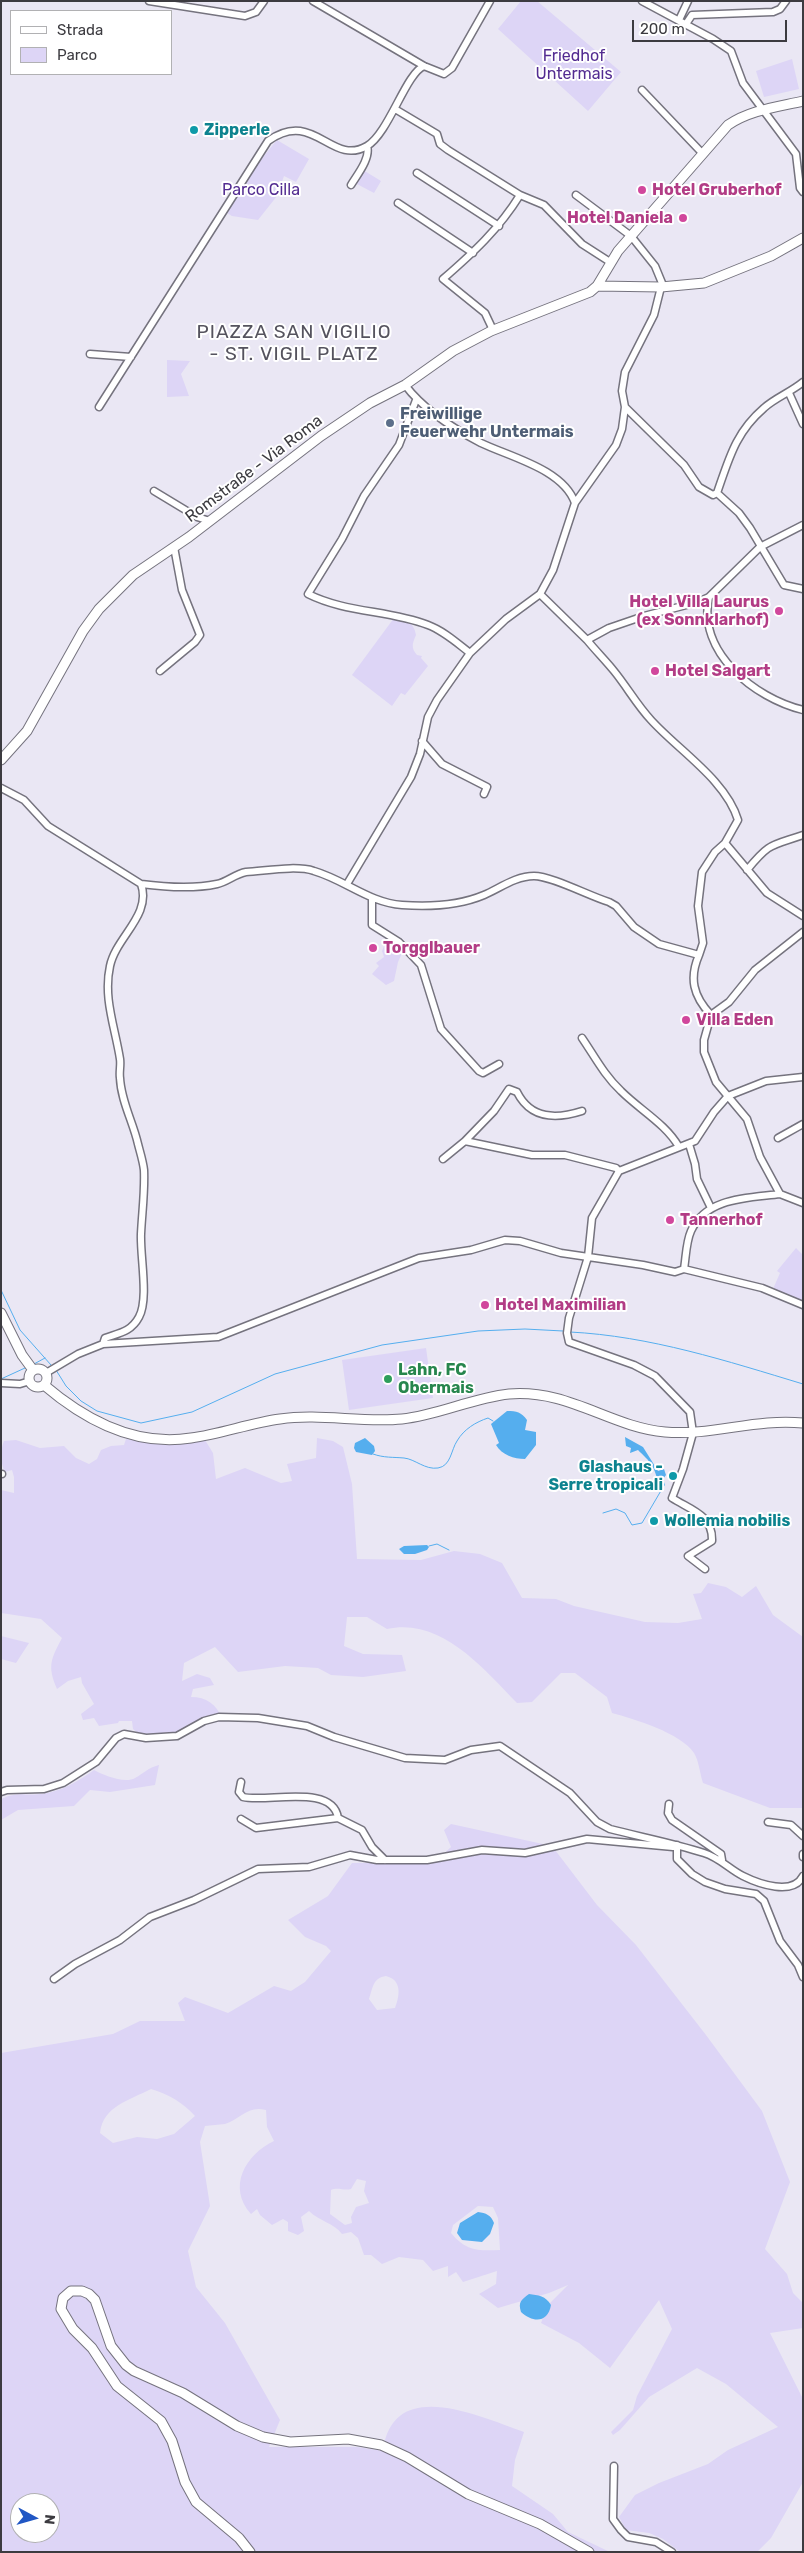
<!DOCTYPE html>
<html>
<head>
<meta charset="utf-8">
<style>
	body { margin:0 }
	#map { position:relative; width:804px; height:2553px; overflow:hidden; background:#eae7f4; font-family:Rubik,sans-serif }
	canvas { display:block }
	.frame { position:absolute; inset:0; border:2px solid #3c3b40; pointer-events:none }
	.legend { position:absolute; left:10px; top:10px; width:162px; height:65px; box-sizing:border-box; background:#fff; border:1px solid #b1b1b3; margin:0; padding:6px 9px; list-style:none; font-size:15px; color:#3c3b40 }
	.legend li { display:flex; align-items:center; gap:10px; height:25px }
	.legend b { width:25px; border:1px solid #b1b1b3 }
	.north { position:absolute; left:10px; top:2493px; width:50px; height:50px; box-sizing:border-box; background:#fff; border:1px solid #b1b1b3; border-radius:50%; rotate:96deg; font-size:14px; font-weight:700; line-height:20px; text-align:center; color:#3c3b40 }
	.north::after { content:''; display:block; margin:auto; width:18px; height:22px; background:#2157c4; clip-path:polygon(50% 0,100% 100%,50% 72%,0 100%) }
	.scale { position:absolute; left:632px; top:20px; width:155px; height:22px; box-sizing:border-box; border:2px solid #3c3b40; border-top:0; padding-left:6px; font-size:15px; line-height:18px; white-space:nowrap; color:#3c3b40; -webkit-text-stroke:4px #fff; paint-order:stroke }
</style>
</head>
<body>
<div id="map">
<canvas width="804" height="2553"></canvas>
<div class="frame"></div>
<ul class="legend">
<li><b style="height:6px;background:#fff"></b>Strada</li>
<li><b style="height:14px;background:#ddd5f6"></b>Parco</li>
</ul>
<div class="north">N</div>
<div class="scale">200 m</div>
</div>
<script>
const context = document.querySelector('canvas').getContext('2d');
context.lineJoin = 'round';
function fillPath(path, color) { context.fillStyle = color; context.fill(path, 'evenodd'); }
function trace(path, color, width, dash) { context.strokeStyle = color; context.lineWidth = width; context.lineCap = dash ? 'butt' : 'round'; context.setLineDash(dash || []); context.stroke(path); }
function drawText(font, color, halo, rows, align = 'center') {
  context.font = font + ' Rubik,sans-serif'; context.lineWidth = 4; context.setLineDash([]); context.textBaseline = 'middle'; context.strokeStyle = halo; context.fillStyle = color; for (const [text, x, y, turn = 0] of rows) {
    context.save(); context.translate(x, y); context.rotate((+turn || 0) * Math.PI / 180); context.textAlign = isNaN(turn) ? turn : align; if (halo) context.strokeText(text, 0, 0); context.fillText(text, 0, 0); context.restore();
  }
}
const green = new Path2D(`
	M521,1H537L621,72L588,111L498,29Z
	M792,59L799,89L764,97L756,71Z
	M277,140L309,159L296,182L284,176L277,196L258,220L232,216L227,213L258,163Z
	M363,170L381,181L374,193L355,183Z
	M167,360L190,361L181,374L189,396L167,397Z
	M394,618C406,620 414,622 416,635C412,644 411,648 417,655L422,656L421,658L428,666L405,695L401,693L392,706L352,675Z
	M385,944L396,952L401,946L404,949L398,962L394,981L386,985L372,974L379,966L376,963L384,957L382,951Z
	M796,1248L803,1255V1302L773,1289L780,1273L777,1271Z
	M426,1348L433,1398L349,1410L342,1360Z
	M317,1438L333,1441L343,1447L352,1484L357,1559L421,1560L454,1551L480,1554L502,1563L522,1598L556,1599L574,1606L645,1622L678,1623L702,1619L693,1594L701,1593L708,1583L726,1587L742,1597L756,1586L773,1615L803,1637V1808H770L703,1783C700,1774 699,1761 694,1753C681,1733 634,1719 612,1713L607,1697L575,1673H561L532,1702L517,1703C483,1668 441,1617 387,1629L367,1617H347L344,1646L363,1654L402,1655L406,1671L363,1677L331,1675L318,1668L285,1666L238,1672L215,1647L184,1663L182,1681L197,1674L210,1678L214,1685L193,1689L191,1697C206,1697 217,1704 222,1719L204,1725L190,1733L139,1734L133,1729L132,1721H119L118,1723L99,1726L94,1718L83,1720L81,1714L94,1704L82,1683L81,1677L68,1681L57,1689C47,1666 51,1659 62,1638L41,1619L1,1613V1490L14,1493V1477L12,1470L5,1472C0,1462 0,1451 4,1441L16,1440L40,1448L64,1446L76,1458L89,1464L97,1459L101,1450L111,1446L124,1445L126,1439L171,1445L205,1440L213,1453L216,1479L245,1468L281,1483L292,1481L287,1464L316,1458Z
	M1,1636L29,1643L16,1663L1,1659Z
	M159,1765L155,1785L110,1792L90,1790L74,1806L18,1810L1,1820V1799C19,1791 22,1796 40,1794C61,1792 77,1782 94,1770C103,1775 125,1784 135,1778C144,1773 148,1768 159,1765Z
	M451,1824L552,1846L597,1905L636,1945L706,2035L762,2111L790,2182L765,2249L787,2274L793,2293L803,2303V2328L770,2333L803,2399V2482L771,2538L757,2552H680L663,2539L649,2533L626,2530L619,2517L635,2495L659,2483L708,2464L728,2450L778,2427L726,2384L697,2368L649,2397L620,2430L613,2435L611,2432L633,2410L637,2396L672,2329L659,2300L610,2368L579,2343L541,2323L548,2305L568,2285L549,2293L498,2308L479,2294L496,2284L497,2271L463,2282L456,2272L448,2277V2266L433,2271L423,2260L399,2257L382,2264L371,2255H364L358,2238L351,2232L342,2234C334,2223 319,2221 309,2211L301,2217L304,2231L298,2235L288,2231V2222L283,2219L272,2225L260,2215L257,2209L251,2214C227,2187 245,2155 274,2141L267,2127L266,2110C248,2105 240,2119 225,2124C219,2125 211,2125 205,2126L200,2142L210,2206L188,2251L196,2287L225,2323L280,2420L269,2447H357L383,2451C393,2375 480,2417 524,2432L515,2460L512,2486L553,2514L568,2532L610,2552H1V2053L113,2034L140,2021H185L178,2003L185,1997L228,2013L274,1986L291,1991L305,1982L331,1951L326,1946L305,1937L288,1920L328,1896L352,1863L435,1862L451,1847L444,1830ZM386,1976C402,1980 400,1995 395,2008L377,2010L369,1999C373,1987 373,1978 386,1976ZM151,2089C170,2095 182,2102 195,2116L174,2134L157,2139L137,2137L113,2143L100,2133C103,2106 130,2100 151,2089ZM357,2179L366,2181L364,2191L369,2203L356,2207L351,2217L352,2223L345,2225L330,2214L331,2190C338,2187 344,2191 351,2189ZM478,2206L493,2207L498,2218L500,2250C478,2251 466,2251 451,2233L453,2225ZM20,2503H50V2533H20Z`);
const water = new Path2D(`
	M507,1411C517,1411 521,1412 527,1420L525,1430L536,1432V1445L525,1459C514,1459 502,1455 496,1445L499,1443L491,1424Z
	M625,1437L643,1447L658,1471L664,1469L666,1475L663,1479L665,1485L662,1489C656,1479 657,1474 652,1466C649,1460 643,1455 638,1450L630,1453L631,1448L626,1446Z
	M365,1438L374,1446L375,1451L372,1455L356,1452L354,1448L355,1443Z
	M427,1545L429,1547L427,1550L415,1554H404L399,1549L404,1546Z
	M478,2212C486,2213 491,2215 494,2223L490,2234L482,2242L462,2240L457,2233L460,2223Z
	M529,2294C538,2295 546,2296 551,2305C548,2323 533,2323 521,2312C518,2302 521,2300 529,2294Z`);
const stream = new Path2D(`
	M1,1290L20,1330L51,1365
	M570,1332C650,1336 727,1361 803,1384
	M34,1364L45,1358
	M56,1370L66,1386L81,1401L97,1411L141,1423L192,1412L275,1374L382,1345L478,1331L525,1329L563,1331
	M1,1379L25,1368
	M373,1454C384,1458 393,1457 404,1458C415,1459 425,1470 438,1468C451,1466 451,1450 457,1441C464,1429 476,1422 488,1418L493,1421
	M603,1513L616,1509L625,1513L632,1525L642,1523L662,1489
	M429,1546L437,1544L449,1550`);
const street = new Path2D(`
	M149,1L245,16L256,12L264,1
	M313,1L424,66L444,74L452,68L490,1
	M642,1L713,39L731,51L743,83L796,154L800,188L803,192
	M679,20L688,1
	M686,24L692,15L773,12L780,9L786,1
	M642,90L703,154
	M395,109L437,134L440,144L448,150L520,195L544,205L582,244L610,262
	M417,173L499,226
	M351,185C357,175 371,158 367,146
	M398,203L473,253
	M493,330L485,313L443,279C473,253 499,229 520,195
	M90,354L131,357
	M803,382C791,392 775,398 764,408C735,433 729,459 717,493L739,513L750,528L784,585L803,589
	M405,385C423,409 454,429 481,443C510,457 563,469 575,503
	M789,393L803,424
	M416,400L399,445L364,496L342,539L308,594C346,613 389,610 428,625C444,631 457,643 470,653
	M99,407L268,141C314,108 331,167 367,146C389,133 406,73 424,66
	M625,407L684,465L699,487L713,495L717,493
	M154,491L197,517L210,521
	M540,594L587,640L609,628L644,616L698,602L709,597L760,547L803,525
	M709,597C697,652 754,698 803,710
	M587,640C596,651 606,661 614,671C627,687 637,705 651,720C678,750 726,780 738,820L725,843L715,852L702,872L698,906L703,943L699,955
	M160,671L195,642L200,635L182,590L174,547
	M422,741L442,764L487,787L484,794
	M1,788L24,800L48,826L141,884C152,915 116,937 110,966C103,998 115,1027 120,1059C121,1065 119,1072 120,1078C121,1101 133,1122 138,1144C140,1152 143,1161 144,1170C145,1191 142,1213 141,1234C140,1256 149,1299 139,1317C131,1332 119,1333 105,1338L103,1344
	M725,843L767,893L803,916
	M747,870C770,842 771,846 803,835
	M141,884C164,887 194,889 217,884C227,882 235,874 246,872C265,871 296,865 314,871C345,880 370,903 402,905C430,907 458,906 484,895C500,888 516,876 534,876C552,876 589,896 609,902L616,906L634,927L659,944L699,955C689,978 693,996 711,1015
	M347,884L411,777L420,754L428,717L437,700L470,653L506,619L540,594L553,570L575,503L616,445L622,429L625,407L622,391L625,372L654,315L662,283L655,266L631,236L576,195
	M372,898V925L399,942L421,965L441,1029L479,1071L483,1073L499,1064
	M803,932L755,970L729,1002L711,1015L704,1040V1052L716,1082L747,1119L760,1157L780,1194L803,1203
	M582,1038C595,1057 604,1075 621,1091C640,1110 666,1124 679,1147
	M778,1138L803,1124
	M465,1141L494,1111L509,1089L517,1092C531,1120 557,1119 582,1111
	M689,1144L695,1164L697,1179L711,1208
	M443,1159L465,1141L532,1155H565L616,1168L619,1171
	M684,1269C686,1257 686,1242 691,1231C706,1197 749,1198 780,1194
	M46,1373L78,1354L103,1344L218,1337L419,1258L471,1250L505,1240L520,1241L561,1253L643,1265L675,1272L684,1269L762,1288L803,1305
	M1,1383L20,1384L30,1381
	M1,1474H2
	M705,1569L688,1556L712,1541C713,1515 691,1510 672,1498L683,1469L693,1433L690,1412L655,1376L634,1365L569,1342L567,1333L569,1318L588,1257L592,1218L619,1171L695,1141L714,1112L728,1096L766,1081L803,1077
	M241,1782L239,1792L243,1797C266,1803 333,1783 338,1818
	M1,1792L7,1790L44,1789L63,1783L96,1762L116,1738L124,1734L146,1738L177,1736L204,1721L219,1717L258,1718L307,1726L334,1737L405,1758L445,1760L471,1750L500,1746L570,1793L597,1822L610,1829C641,1837 673,1843 704,1853C720,1858 729,1869 743,1876C759,1884 793,1896 803,1876
	M669,1804L668,1813L672,1820L721,1854L722,1860
	M241,1819L256,1828L338,1818L362,1830L372,1847L385,1860
	M768,1822L791,1825L803,1836
	M677,1845V1859L692,1874L705,1882L725,1889L756,1894L764,1901L780,1941L798,1965L803,1977
	M803,1854V1857
	M54,1979L75,1964L120,1940L150,1917L194,1900L258,1869L309,1867L350,1855L377,1860H427L482,1850L525,1853L587,1839L673,1847
	M614,2466L613,2519L621,2530L628,2537L656,2542L672,2552`);
const secondary = new Path2D(`
	M597,286L661,287L704,283L771,256L803,238
	M1,760L27,731L83,631L99,609L133,575L189,537L321,436L370,403L405,385L453,351L491,331L590,292L597,286L618,251L728,125C750,110 777,107 803,101
	M1,1313L22,1355L33,1370
	M29 1378a9 9 0 1 1 18 0a9 9 0 1 1-18 0Z
	M44,1385C85,1420 135,1447 191,1438C221,1434 250,1423 280,1419C320,1413 361,1423 402,1419C439,1415 472,1398 509,1394C569,1389 610,1427 665,1432C712,1436 756,1418 803,1423
	M250,2552L239,2538L196,2502L185,2482L172,2441L161,2421L117,2386L92,2348L73,2329L61,2309L63,2298L71,2291H82L89,2294L95,2300L111,2346L126,2365L134,2371L183,2393L237,2426L263,2437L290,2442L348,2439L381,2445L407,2457L468,2494L540,2524L589,2552`);
const markers = [
	[194,130,5,"#0f9aa8"],
	[642,190,5,"#d1479c"],
	[683,218,5,"#d1479c"],
	[390,423,5,"#5c6f8a"],
	[779,611,5,"#d1479c"],
	[655,671,5,"#d1479c"],
	[373,948,5,"#d1479c"],
	[686,1020,5,"#d1479c"],
	[670,1220,5,"#d1479c"],
	[485,1305,5,"#d1479c"],
	[388,1379,5,"#2e9e5b"],
	[673,1476,5,"#0f9aa8"],
	[654,1521,5,"#0f9aa8"]
];
const parkNames = [
	["Friedhof",574,56],
	["Untermais",574,74],
	["Parco Cilla",261,190]
];
const cultureNames = [
	["Zipperle",204,130],
	["Glashaus -",663,1467,"right"],
	["Serre tropicali",663,1485,"right"],
	["Wollemia nobilis",664,1521]
];
const hotelNames = [
	["Hotel Gruberhof",652,190],
	["Hotel Daniela",673,218,"right"],
	["Hotel Villa Laurus",769,602,"right"],
	["(ex Sonnklarhof)",769,620,"right"],
	["Hotel Salgart",665,671],
	["Torgglbauer",383,948],
	["Villa Eden",696,1020],
	["Tannerhof",680,1220],
	["Hotel Maximilian",495,1305]
];
const serviceNames = [
	["Freiwillige",400,414],
	["Feuerwehr Untermais",400,432]
];
const streetNames = [
	["Romstraße - Via Roma",254,469,-37]
];
const leisureNames = [
	["Lahn, FC",398,1370],
	["Obermais",398,1388]
];
const quarterNames = [
	["PIAZZA SAN VIGILIO",294,333],
	["- ST. VIGIL PLATZ",294,355]
];
fillPath(green, '#ddd5f6');
fillPath(water, '#55aeee');
trace(stream, '#55aeee', 1);
trace(street, '#75737e', 9);
trace(secondary, '#75737e', 11);
trace(street, '#fff', 6);
trace(secondary, '#fff', 9);
for (const [x, y, r, color] of markers) { const dot = new Path2D(); dot.arc(x, y, r, 0, 2 * Math.PI); context.fillStyle = color; context.fill(dot); trace(dot, '#fff', 2); }
drawText('16px', '#532c91', '#fff', parkNames);
drawText('bold 16px', '#0d838f', '#fff', cultureNames, 'left');
drawText('bold 16px', '#b23c85', '#fff', hotelNames, 'left');
drawText('bold 16px', '#4e5e75', '#fff', serviceNames, 'left');
drawText('16px', '#3c3b40', '#fff', streetNames);
drawText('bold 16px', '#27864d', '#fff', leisureNames, 'left');
context.letterSpacing = '1px';
drawText('19px', '#55535e', '#fff', quarterNames);
context.letterSpacing = '0px';
</script>
</body>
</html>
